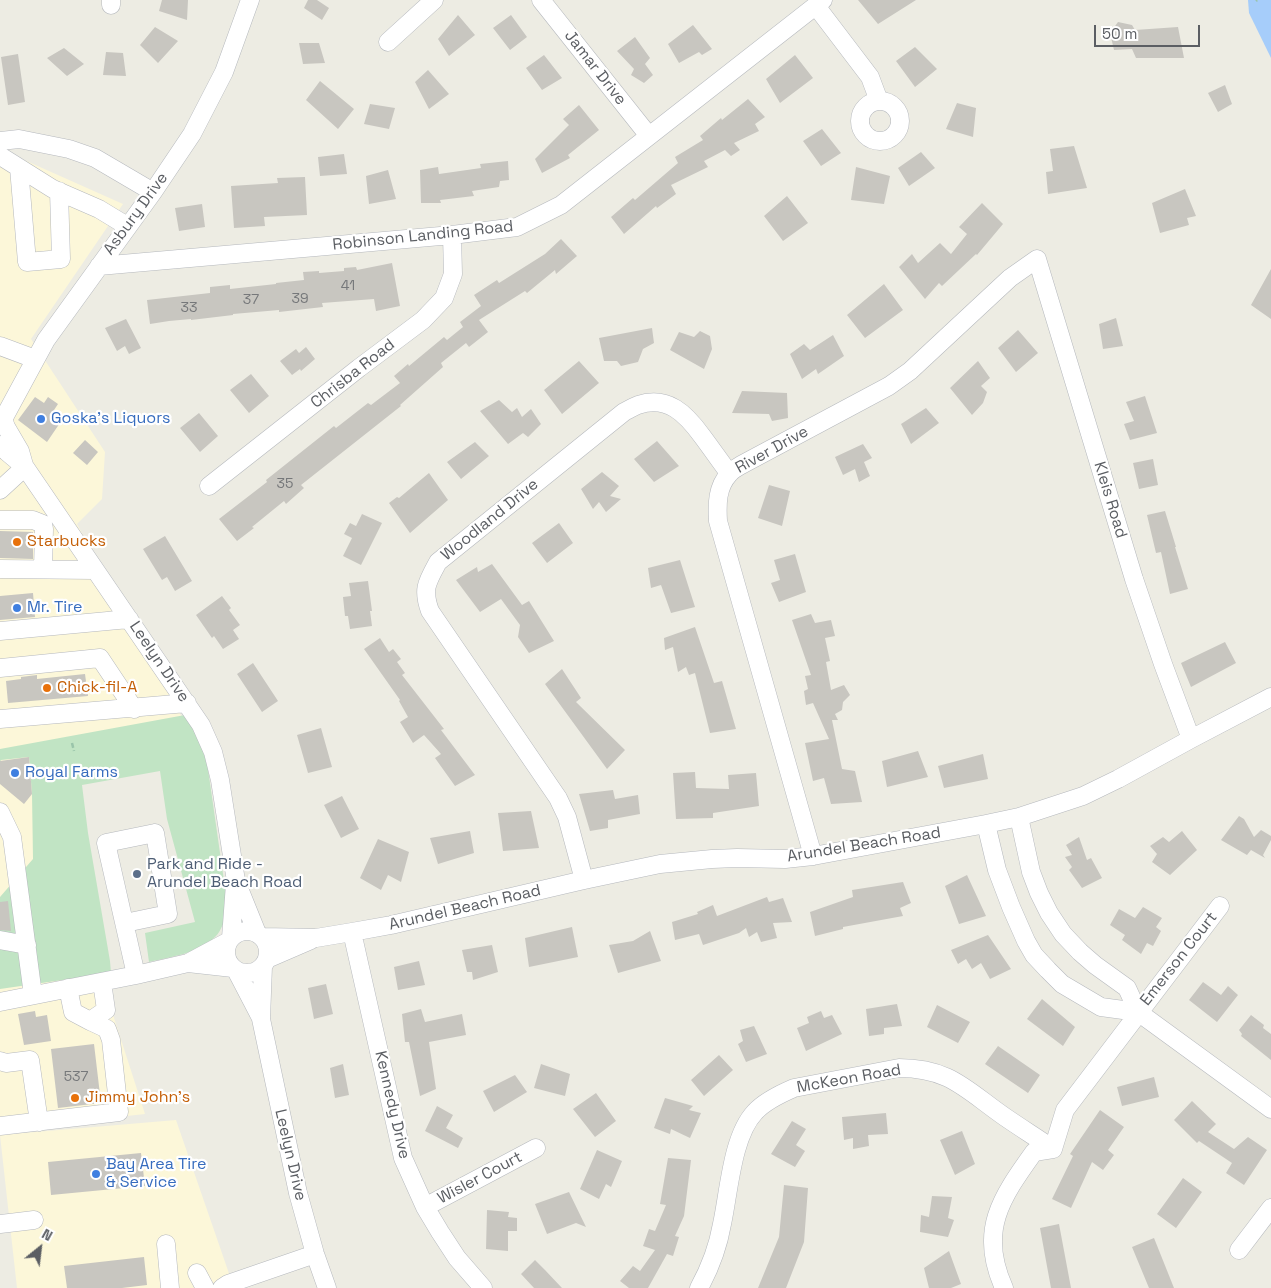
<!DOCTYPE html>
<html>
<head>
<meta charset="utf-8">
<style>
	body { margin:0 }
	#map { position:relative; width:1271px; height:1288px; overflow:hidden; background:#edece3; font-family:"Space Grotesk",sans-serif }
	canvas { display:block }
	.north { position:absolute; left:15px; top:1223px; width:50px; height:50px; -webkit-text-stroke:4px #fff; paint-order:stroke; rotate:29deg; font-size:14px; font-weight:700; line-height:20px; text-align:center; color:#5b5e63 }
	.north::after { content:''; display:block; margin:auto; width:18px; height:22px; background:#5b5e63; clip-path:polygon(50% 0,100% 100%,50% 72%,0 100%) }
	.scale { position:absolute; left:1094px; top:25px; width:106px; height:22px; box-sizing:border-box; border:2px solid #5b5e63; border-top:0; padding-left:6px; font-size:15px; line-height:18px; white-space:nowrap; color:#5b5e63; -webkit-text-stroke:4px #fff; paint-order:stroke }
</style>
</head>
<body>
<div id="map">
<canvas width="1271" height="1288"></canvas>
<div class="north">N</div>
<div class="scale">50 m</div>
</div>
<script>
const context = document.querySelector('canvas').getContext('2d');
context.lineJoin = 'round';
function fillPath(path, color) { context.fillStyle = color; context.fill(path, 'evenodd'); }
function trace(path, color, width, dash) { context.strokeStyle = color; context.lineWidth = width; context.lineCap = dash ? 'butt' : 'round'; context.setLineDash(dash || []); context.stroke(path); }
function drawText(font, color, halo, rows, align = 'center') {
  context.font = font + ' "Space Grotesk",sans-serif'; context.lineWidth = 4.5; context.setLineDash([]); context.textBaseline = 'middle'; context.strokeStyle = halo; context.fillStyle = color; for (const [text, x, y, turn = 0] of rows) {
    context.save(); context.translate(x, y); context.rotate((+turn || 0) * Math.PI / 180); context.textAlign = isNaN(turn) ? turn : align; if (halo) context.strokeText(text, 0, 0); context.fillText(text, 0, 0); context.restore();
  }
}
const commercial = new Path2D(`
	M0,151H4L123,204L31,339L105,452L102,499L77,524L184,721L36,748L106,993L145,1114L0,1130Z
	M176,1120L234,1288H17L0,1135Z`);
const green = new Path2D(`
	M185,715L203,734L228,909C226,917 221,932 215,937C200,953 170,957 149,962L145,933L195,922L167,819L160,771L82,785L88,833L110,961L111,973L0,989V897L33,859L32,794L29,757L1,760L0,762V749Z`);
const water = new Path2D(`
	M1248,0H1271V58L1249,13Z`);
const building = new Path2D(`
	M162,0H188L187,20L159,11Z
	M308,0H317L329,8L322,20L304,8Z
	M858,0H916L878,24Z
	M458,15L475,35L449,56L438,39Z
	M511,15L527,37L510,50L493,28Z
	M1118,22L1132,25L1135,30L1178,27L1184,58H1136L1132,49L1114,50L1110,33Z
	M693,25L712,49L702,55L699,52L679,63L668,44Z
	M155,27L178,41L158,63L140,45Z
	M635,37L650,58L645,64L653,75L644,83L631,75L634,69L617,51Z
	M299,43H319L325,63L303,64Z
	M915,47L937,69L915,87L896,61Z
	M64,48L84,64L67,76L47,58Z
	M106,52L123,53L126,76L103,75Z
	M18,54L25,102L8,105L1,57Z
	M544,55L562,78L542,90L526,68Z
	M795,55L813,78L780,103L766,79Z
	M428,70L449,94L429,109L415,82Z
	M320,81L354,109L338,129L306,100Z
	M1225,85L1232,104L1218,112L1208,93Z
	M748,99L765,117L755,124L759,131L734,143L740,150L731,156L725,150L704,161L708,167L671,185L676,194L657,208L656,206L624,234L611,217L633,198L635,200L678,163L675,157L703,140L700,136L721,118L722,120Z
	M957,103L976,108L973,137L946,129Z
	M370,104L395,108L389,129L364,124Z
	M579,105L599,130L568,155L570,158L542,173L535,159L569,125L563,119Z
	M822,129L841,153L821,166L803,141Z
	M1074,146L1087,188L1048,194L1046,172L1053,171L1050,149Z
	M921,152L935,168L909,186L898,168Z
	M344,154L347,174L320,176L318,157Z
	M508,161L509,180L500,181L499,187L472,191L474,196L440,200L441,203H421L420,170L438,167L439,174L481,168L480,164Z
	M856,167L890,176L884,204L851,200Z
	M388,170L396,199L369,204L366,176Z
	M305,177L307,215L264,217L265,226L234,228L231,186L278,183L277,178Z
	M1185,189L1196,216L1187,218L1189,225L1160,233L1152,203Z
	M787,196L808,223L783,241L764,216Z
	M982,203L1003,224L977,255L976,254L942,286L939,283L925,299L899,267L912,254L918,263L940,243L951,254L967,234L959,227Z
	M202,204L205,227L179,231L175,208Z
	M561,239L577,256L556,274L555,270L527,293L525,291L479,320L488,332L469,347L466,343L441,363L443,367L400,405L401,406L301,485L304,488L286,504L284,501L252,527L254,528L237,541L219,519L267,482L266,480L334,426L336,428L368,403L371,405L400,383L394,376L408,364L409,366L444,337L447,340L463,327L460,322L481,306L474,295L497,280L499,283L545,254Z
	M392,263L400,306L376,311L374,299L322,303L323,307L279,312V310L233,314V315L191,320V319L169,321L150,324L147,300L210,293V287L230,285V289L276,284V283L304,280L303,272L319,271V273L344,271V268L356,267L357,270Z
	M1271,269V319L1251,305Z
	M884,284L903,310L865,338L847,315Z
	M1116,318L1123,346L1103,349L1099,324Z
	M126,319L141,348L129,354L125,346L117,351L105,328Z
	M652,328L654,343L643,349L638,362L621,366L617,361H604L599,338Z
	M1018,330L1038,353L1016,372L998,348Z
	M700,331L710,336L712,349L704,369L670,350L679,332L694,337Z
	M833,335L844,356L818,374L816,369L802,379L790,354L804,344L810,350Z
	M306,347L315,359L301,371L300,369L292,375L280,361L296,349L299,353Z
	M579,361L599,383L562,414L544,390Z
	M978,361L990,378L981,386L987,392L983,403L972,415L950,388Z
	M251,374L269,396L249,413L230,390Z
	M742,391L787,393L788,418L772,421L769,414L732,413Z
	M1145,396L1157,433L1130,440L1124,424L1134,421L1126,402Z
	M35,397L44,403L48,397L58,404L54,410L64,417L47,442L18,420Z
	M499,400L512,412L517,408L522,417L531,409L541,424L528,437L523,433L508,444L480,411Z
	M926,408L939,423L911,444L901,424Z
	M199,413L218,436L200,452L180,428Z
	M85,440L98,452L87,465L73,453Z
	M657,441L679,466L654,482L634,459Z
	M475,442L489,456L461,479L447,462Z
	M863,444L872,458L864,462L870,476L859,482L855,469L843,475L835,457Z
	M1153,459L1158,485L1139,489L1133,463Z
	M602,472L619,486L610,496L621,499L606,512L599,502L593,509L581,489Z
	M429,473L448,500L410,533L389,503L397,497L399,498Z
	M769,485L790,491L782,526L758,518Z
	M1165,511L1176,547H1175L1188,589L1170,594L1161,552L1156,553L1147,515Z
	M362,514L382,523L361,565L343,556L352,538L344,534L350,523L356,526Z
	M559,523L573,543L547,563L532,543Z
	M0,531L33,532V559L0,558Z
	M165,536L192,581L175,591L167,577L162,580L143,549Z
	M795,554L806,592L779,602L771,583L780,580L774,560Z
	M680,560L695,607L671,613L661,585L651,588L648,568Z
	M492,564L522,605L529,601L554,641L529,653L518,637L520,625L501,599L480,612L456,580L477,567L478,572Z
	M368,581L372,611H370L372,626L350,629L348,616H345L343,597L351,596L349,583Z
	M33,593L35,617L0,620V596Z
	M222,596L231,608L229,610L240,625L233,630L239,639L223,649L214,636L212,638L196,615Z
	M811,614L815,623L831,620L835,636L825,638L830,661L826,662L831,690L844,685L850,695L843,702L842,710L835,714L838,720H832L842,769L855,771L862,802L831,804L824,778L813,781L805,743L829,739L813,703L806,705L804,691L808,689L805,676L811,675L792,620Z
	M695,627L714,683L722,681L736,729L710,733L695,673L689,675L686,667L678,672L673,647L665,650L664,638Z
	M380,638L389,652L393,649L401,659L397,662L405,673L402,675L444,729L441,730L475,775L455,786L435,758L441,754L424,735L413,743L400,722L408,717L399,701L400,700L364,649Z
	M1225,642L1236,663L1191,687L1181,663Z
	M253,663L278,701L262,712L237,674Z
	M562,669L581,698L576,702L625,750L607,769L545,684Z
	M85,674L88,696L8,703L6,681L21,679V677L37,675V679Z
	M321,728L332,767L308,773L297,735Z
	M918,751L928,777L887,787L882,761Z
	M983,754L988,779L944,788L938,766Z
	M29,757L32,794L24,804L0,784V761Z
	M695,772L696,788L729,789L728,775L756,773L759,806L713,813V818L676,819L673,773Z
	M613,790L615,799L638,795L640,814L608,820V828L590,831L579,794Z
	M342,796L359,829L341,838L324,805Z
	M531,811L539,848L503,851L498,813Z
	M1239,816L1244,819L1254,837L1261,830L1271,836V840L1263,855L1265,858L1251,850L1247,855L1221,840Z
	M470,831L474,853L438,864L430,838Z
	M1182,831L1197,850L1170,875L1152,862L1157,854L1150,846L1163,837L1169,842Z
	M1079,837L1087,860L1091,858L1102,878L1082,888L1069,870L1072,867L1065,857L1072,855L1066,845Z
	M378,839L409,852L401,882L388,875L381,890L360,878Z
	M967,875L986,916L959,924L945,886Z
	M903,882L911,903L900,908L903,916L843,927V929L815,936L810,912L853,897L852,890Z
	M767,897L769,902L783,898L792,922L773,923L777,938L761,942L757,932L749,937L746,928L739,933L703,945L699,934L675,940L672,922L698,914L697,912L713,905L717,916Z
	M8,901L11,931L0,930V902Z
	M1143,907L1162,918L1156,927L1161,931L1153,946L1147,943L1141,954L1122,940L1125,935L1110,925L1119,909L1135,918Z
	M572,927L578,957L529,967L525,938Z
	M650,931L661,961L618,973L609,945L633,941Z
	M988,935L1011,969L990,979L981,963L972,969L966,959L958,964L951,950Z
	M492,945L498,972L473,980L472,972H467L462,950Z
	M419,961L425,985L398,990L394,967Z
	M1203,982L1221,995L1228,986L1238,995L1217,1022L1189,1000Z
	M326,984L333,1014L314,1019L308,988Z
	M1042,999L1075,1027L1063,1046L1027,1019Z
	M897,1004L902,1026L884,1028V1034L869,1036L866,1009Z
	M937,1005L970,1022L958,1043L927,1027Z
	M421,1009L425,1022L462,1014L466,1035L429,1042L436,1089L420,1096L409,1042H405L402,1014Z
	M35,1011L36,1017L47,1015L51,1041L24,1045L18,1014Z
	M821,1011L824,1018L832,1015L842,1034L806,1051L797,1028L809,1023L807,1017Z
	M1251,1015L1264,1025L1263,1028L1271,1034V1060L1241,1036L1242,1034L1239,1030Z
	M754,1026L767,1054L746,1062L738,1044L743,1041L740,1030Z
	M94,1044L101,1103L58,1108L51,1049Z
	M998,1046L1040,1075L1028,1093L985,1064Z
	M719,1055L733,1070L704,1096L691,1080Z
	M343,1064L349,1095L335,1098L330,1068Z
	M541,1064L570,1074L565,1096L534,1088Z
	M515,1075L527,1092L494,1112L483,1091Z
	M1154,1077L1159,1097L1122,1106L1117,1087Z
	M596,1093L616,1121L595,1137L573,1109Z
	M665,1098L693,1106L689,1110L701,1113L690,1138L671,1129L670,1134L654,1128Z
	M1192,1101L1216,1124L1208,1132L1234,1149L1248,1137L1267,1150L1244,1185L1226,1173L1232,1163L1199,1141L1197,1143L1174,1120Z
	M437,1106L453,1115L446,1128L463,1138L458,1148L425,1131Z
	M1100,1110L1124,1127L1108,1150L1114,1155L1103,1170L1092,1162L1071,1208L1052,1199L1073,1156L1070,1154Z
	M886,1113L888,1134L868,1135L869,1146L853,1149V1138L844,1140L842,1117Z
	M792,1121L806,1129L796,1145L805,1151L795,1167L771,1154Z
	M962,1131L975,1164L955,1175L940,1140Z
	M597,1150L622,1161L611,1187L606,1184L599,1199L580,1189Z
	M141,1153L145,1186L51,1195L48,1162Z
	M668,1158L691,1160L684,1216L675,1236L679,1237L673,1256L667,1254L648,1288H629L620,1281L633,1266L640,1271L655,1250L643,1246L649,1229L655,1231L666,1205L660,1204Z
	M1183,1178L1202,1192L1176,1228L1157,1214Z
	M784,1185L808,1188L804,1242L786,1288H758L779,1237Z
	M569,1192L586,1227L576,1223L547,1234L535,1204Z
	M932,1196L952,1197L948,1218L954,1220L948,1237L920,1232L921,1215L929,1217Z
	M487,1210L509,1212L508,1217L517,1218V1231H508V1251L486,1249Z
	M1059,1224L1071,1288H1051L1040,1228Z
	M1154,1238L1174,1288H1149L1132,1247Z
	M949,1251L961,1284L951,1288H929L924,1268Z
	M144,1257L147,1285L122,1288H67L64,1266Z
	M535,1260L545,1270L562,1288H534L521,1274Z`);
const path = new Path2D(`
	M1256,1L1257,0
	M72,743L74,751`);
const minor = new Path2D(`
	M111,0V5
	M541,0L649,136
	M816,6L870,77L879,101
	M388,42L434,0
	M860 121a20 20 0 1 1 40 0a20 20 0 1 1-40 0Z
	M0,141L19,139L69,149L95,158L153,192
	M0,157H2L53,189L99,209L127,226
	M19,168L27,262L61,259L59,191
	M99,266L452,235L517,227L561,205L823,0
	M0,346L35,359
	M0,417L3,419L6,427L20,451L24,465
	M0,425L46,340L153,192L192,134L224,72L250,0
	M0,445L7,452L25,467L201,725L213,752L220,780L236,881L257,933
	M209,486L359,368L423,320L444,298L453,274L452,235
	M0,490L25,467
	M0,520H33L43,524L44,529L43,569
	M0,569L95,570
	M0,631L129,619
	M0,668L100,658L134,709
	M0,719L187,703
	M0,812L12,837L33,995
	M1019,817L1031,872L1039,893L1049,913L1063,934L1080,952L1095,965L1127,988L1138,1012
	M986,824L997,870L1011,907L1026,941L1034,955L1048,970L1062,984L1101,1007L1138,1012L1271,1109
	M813,856L718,521C717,504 717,487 729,474C732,470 738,467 743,464L889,386L910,371L1010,278L1037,259L1134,579L1163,664L1191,739
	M584,880L567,817L558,798L430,611C422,589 427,582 438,562L624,412C628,410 633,407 638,405C668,395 686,414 702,436C711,448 720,461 729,473
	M125,923L168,914L155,833L106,843L136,975
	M226 952a21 21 0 1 1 42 0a21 21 0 1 1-42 0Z
	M352,932L403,1158L425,1207L440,1232L457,1258L483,1288
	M262,937L316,938L352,932L391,925L584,880L660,864L712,859L737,858L785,859L813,856L986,824L1019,817L1083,796L1118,779L1191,739L1271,697
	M231,938L235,884
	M0,940L27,945
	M267,959L311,940
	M188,963L233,968
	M263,966L261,1019L298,1193L315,1254L327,1288
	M236,970L261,1018
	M68,988L73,1012L90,1021L106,1010L102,982
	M0,1002L136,975L188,963L229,941
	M0,1061L6,1063L30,1060L39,1122
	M0,1126L119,1112L111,1040L107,1029L90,1021
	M425,1207L536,1148
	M0,1224L34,1220
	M166,1244L170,1288
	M1239,1250L1271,1208
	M197,1273L205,1288
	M222,1288L228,1284L315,1254
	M699,1288C710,1268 718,1247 722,1224C729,1192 732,1136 755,1112C765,1101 780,1094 794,1088L899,1068C950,1068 966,1090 1005,1117C1021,1128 1037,1138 1053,1149
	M1004,1288C978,1231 1001,1198 1034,1152L1053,1149L1065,1110L1220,906`);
const markers = [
	[41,419,5,"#3f7fe0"],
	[17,542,5,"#e8710a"],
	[17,608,5,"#3f7fe0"],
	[47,688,5,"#e8710a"],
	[15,773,5,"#3f7fe0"],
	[137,874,5,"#5c6f8a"],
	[75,1098,5,"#e8710a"],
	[96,1174,5,"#3f7fe0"]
];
const numberNames = [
	["41",348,286],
	["39",300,299],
	["37",251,300],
	["33",189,308],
	["35",285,484],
	["537",76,1077]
];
const streetNames = [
	["Jamar Drive",595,68,52],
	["Asbury Drive",136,214,-54],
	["Robinson Landing Road",423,236,-6],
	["Chrisba Road",353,374,-38],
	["River Drive",772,450,-29],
	["Kleis Road",1110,500,73],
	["Woodland Drive",490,520,-39],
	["Leelyn Drive",159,662,56],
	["Arundel Beach Road",864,845,-9],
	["Arundel Beach Road",465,908,-13],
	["Emerson Court",1179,959,-52],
	["McKeon Road",849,1079,-10],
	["Kennedy Drive",392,1105,77],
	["Leelyn Drive",290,1155,77],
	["Wisler Court",480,1178,-28]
];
const shopNames = [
	["Goska's Liquors",51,419],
	["Mr. Tire",27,608],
	["Royal Farms",25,773],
	["Bay Area Tire",106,1165],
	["& Service",106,1183]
];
const foodNames = [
	["Starbucks",27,542],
	["Chick-fil-A",57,688],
	["Jimmy John's",85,1098]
];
const serviceNames = [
	["Park and Ride -",147,865],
	["Arundel Beach Road",147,883]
];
fillPath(commercial, '#fcf7d9');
fillPath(green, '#c1e4c4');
fillPath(water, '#a6cdfa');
fillPath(building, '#c8c6c0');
trace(minor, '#b5b8bd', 19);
trace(path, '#9ac4aa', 2.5, [5, 2.5]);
trace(minor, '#fff', 18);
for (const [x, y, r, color] of markers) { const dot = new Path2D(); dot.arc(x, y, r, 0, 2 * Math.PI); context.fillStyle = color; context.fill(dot); trace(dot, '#fff', 2); }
drawText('14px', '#76787a', null, numberNames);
drawText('16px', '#5b5e63', '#fff', streetNames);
drawText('16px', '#366cbe', '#fff', shopNames, 'left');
drawText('16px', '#c56008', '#fff', foodNames, 'left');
drawText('16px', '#4e5e75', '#fff', serviceNames, 'left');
</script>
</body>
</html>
